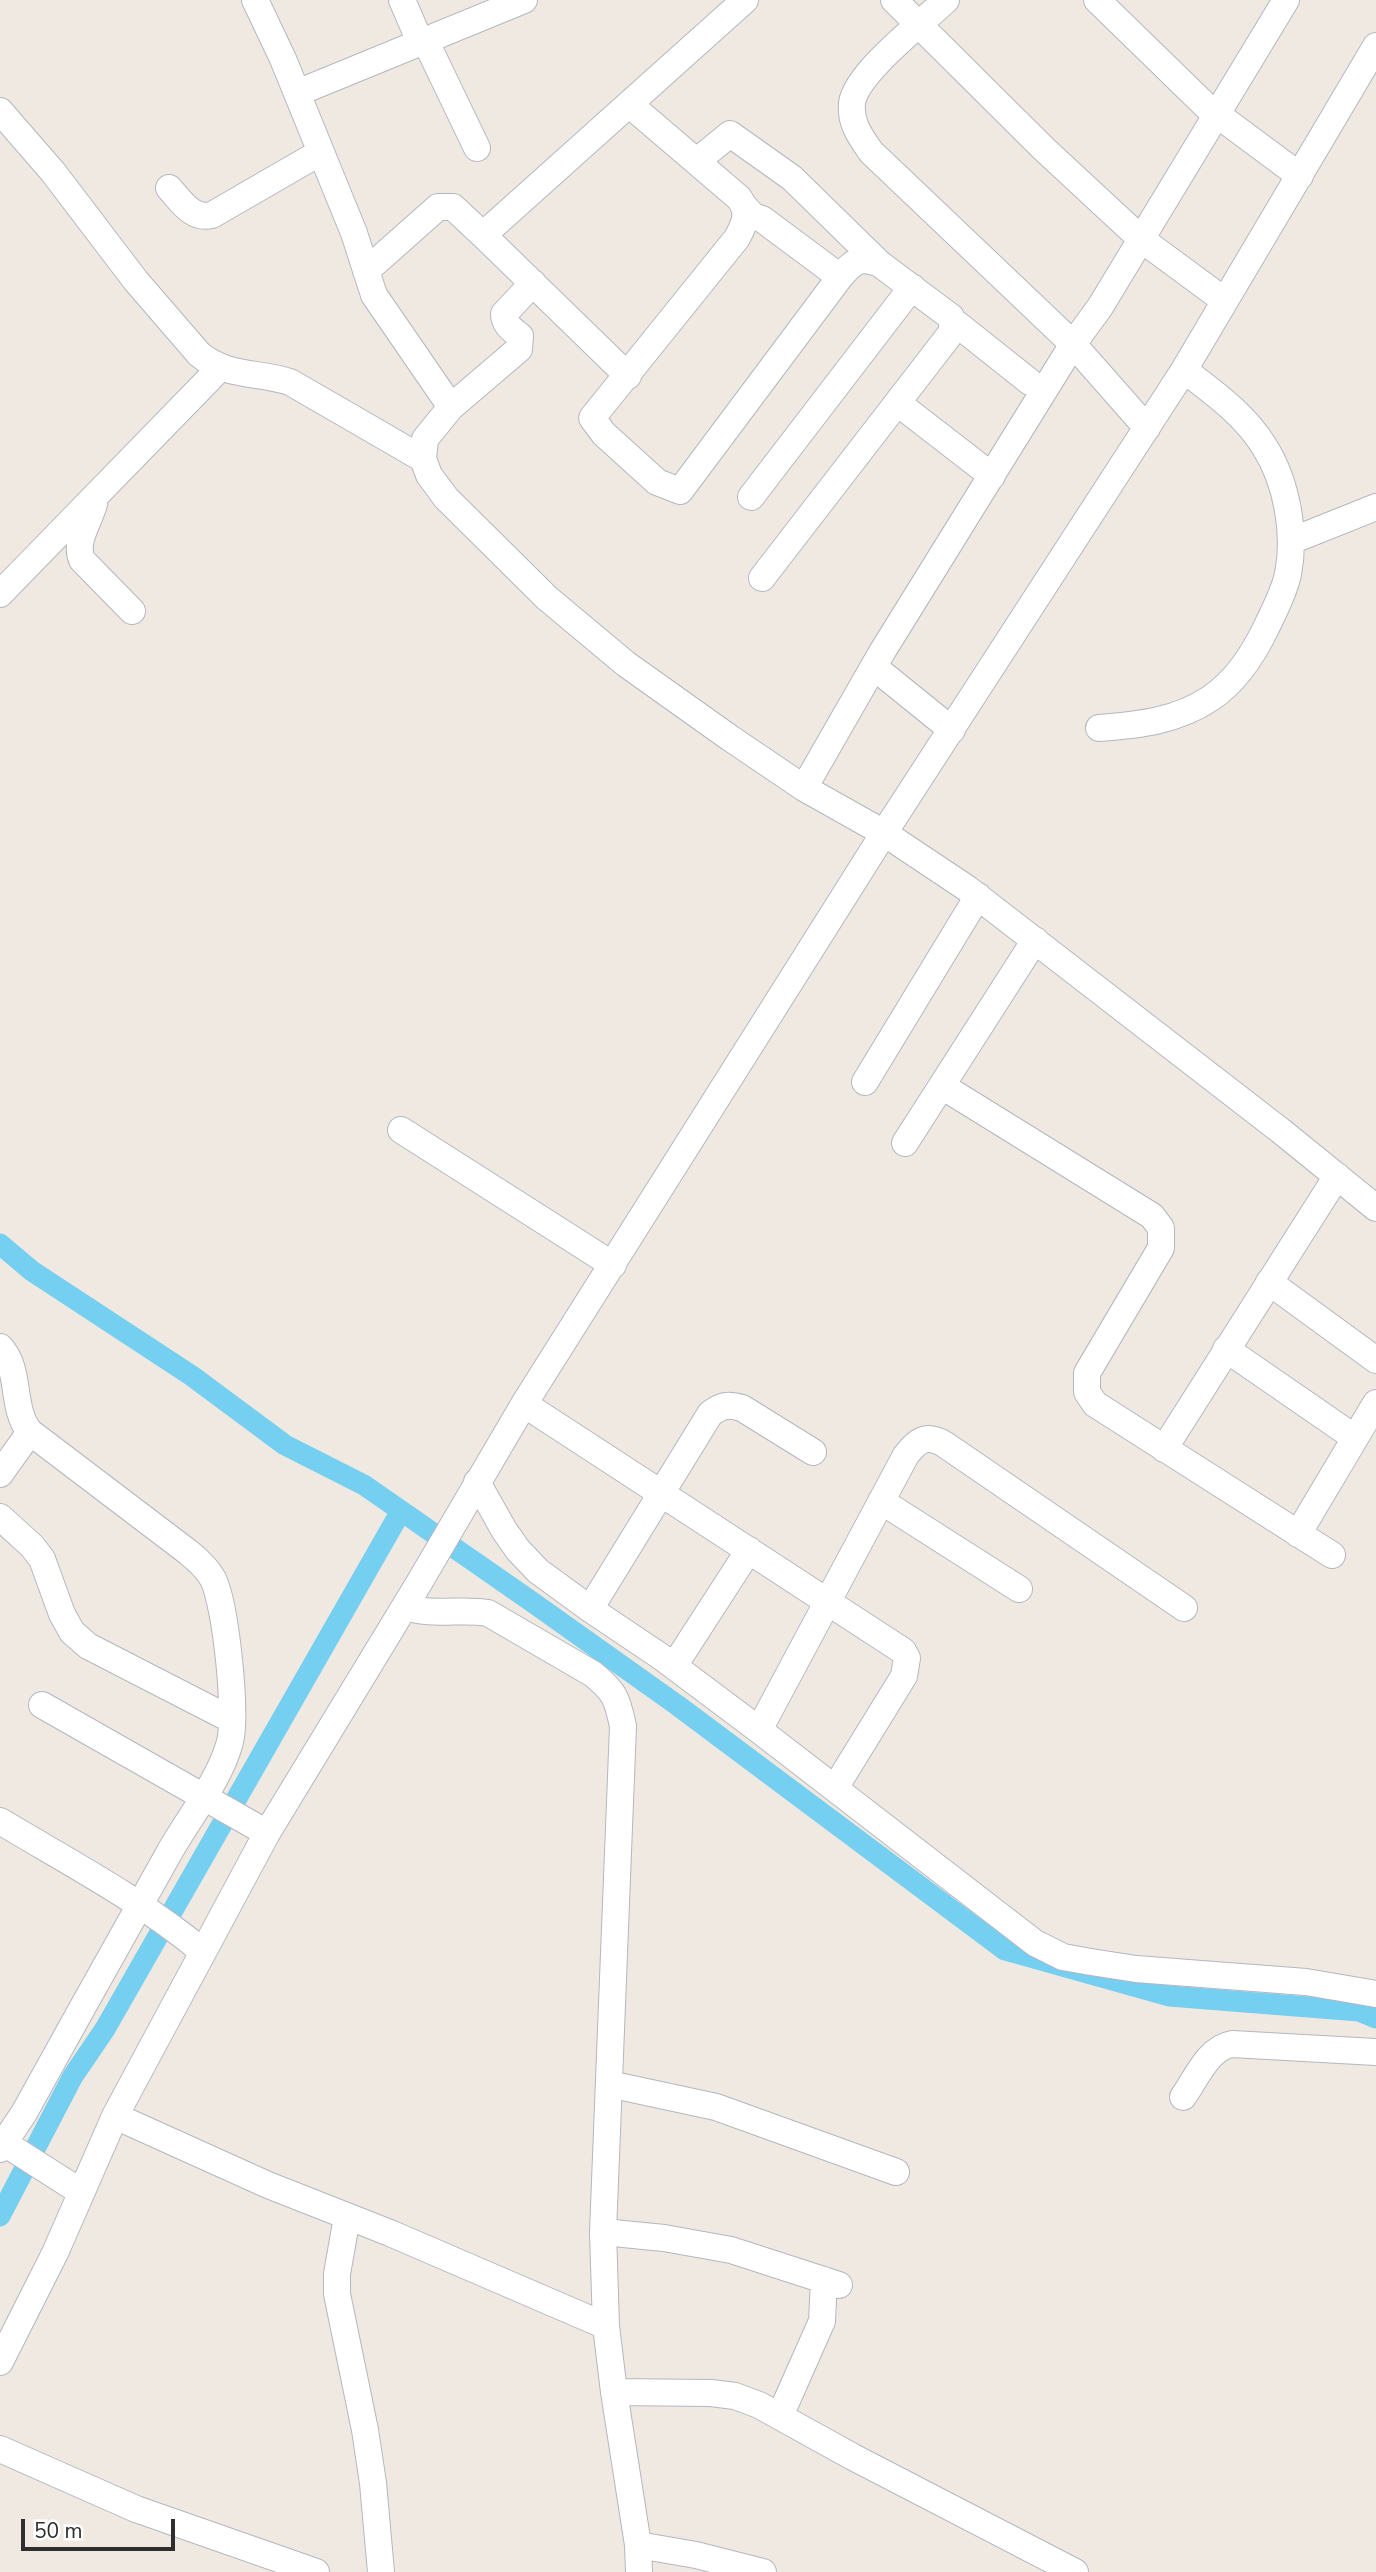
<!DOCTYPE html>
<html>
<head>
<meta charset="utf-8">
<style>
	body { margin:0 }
	#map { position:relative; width:1376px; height:2572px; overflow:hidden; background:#efe9e1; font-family:"Nunito Sans",sans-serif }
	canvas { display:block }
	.scale { position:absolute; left:21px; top:2519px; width:154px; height:32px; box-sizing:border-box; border:4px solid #2e2e2e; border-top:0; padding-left:9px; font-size:21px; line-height:24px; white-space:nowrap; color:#2e2e2e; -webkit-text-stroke:5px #fff; paint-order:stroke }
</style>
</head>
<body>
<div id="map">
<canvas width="1376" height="2572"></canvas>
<div class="scale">50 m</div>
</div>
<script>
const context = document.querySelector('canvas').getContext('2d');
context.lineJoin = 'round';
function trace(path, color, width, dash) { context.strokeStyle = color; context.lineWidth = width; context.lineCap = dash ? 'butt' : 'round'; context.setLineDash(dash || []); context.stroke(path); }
const canal = new Path2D(`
	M0,1244L32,1271L192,1376L285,1445L364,1485L535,1604L677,1705L1005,1950L1169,1996L1359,2011L1376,2018
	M0,2216L73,2076L105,2029L401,1511`);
const minor = new Path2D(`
	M255,0L283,59L354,233L374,295L451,407L425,439L423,459L429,475L446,498L547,598L626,664L730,738L804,788L884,833L968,889L1281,1131L1376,1208
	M402,0L421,44
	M894,0L1044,149L1141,239L1225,301
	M946,0C923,22 856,73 852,103C850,123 860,136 871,152L1073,344L1147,428
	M1097,0L1207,107L1300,176
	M426,42L477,148
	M297,93L524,0
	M629,104L739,198C750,213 745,223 737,238L592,418L604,434L657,482L680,491L840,277C854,261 859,256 880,264L951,317L953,330L948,337L762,578
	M0,111L53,172L136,281L199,354C226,377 259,372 290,382L423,459
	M697,161L730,134L792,178L880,264
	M169,188C181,201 192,220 212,215L321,152
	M744,206L753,216L762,219L840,277
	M483,235L628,376
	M366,271L438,207H453L483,235L745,0
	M953,323L957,324L1030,382
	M899,404L992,476
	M451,407L519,349L520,336C513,330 504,325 504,314L533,283
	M751,497L912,287
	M94,504C89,523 74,541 82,560L132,611
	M1291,541L1376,507
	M0,594L220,368
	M874,667L952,730
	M1099,728C1139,725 1177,721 1211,698C1236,681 1253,655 1266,628C1274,611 1284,593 1288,574C1296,533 1287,482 1264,446C1244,414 1214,393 1184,370
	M804,788L882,652L1073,344L1100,307L1286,0
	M865,1082L978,896
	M942,1086L1152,1216L1161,1228V1248L1087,1373V1392L1095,1404L1332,1555
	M401,1130L613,1265
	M905,1143L1035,940
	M1269,1282L1376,1360
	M0,1347C22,1370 10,1408 30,1432L188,1552C198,1560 207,1568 213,1579C226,1606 237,1713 230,1742C219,1782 189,1817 169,1853C120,1940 72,2026 24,2113L0,2149
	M1226,1349L1355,1438
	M524,1404L903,1651L907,1658L904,1676L835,1788
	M1164,1449L1337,1176
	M0,1474L30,1432
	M477,1482L504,1530L518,1550L538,1571L590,1609L663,1658L759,1730L1035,1943L1063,1957L1091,1962L1136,1969L1306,1982L1376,1994
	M881,1501L1019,1589
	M0,1517L32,1546L42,1559L62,1614L72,1632L88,1646L232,1720
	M1298,1534L1376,1403
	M405,1606C431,1617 460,1608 488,1613L593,1674C615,1692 617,1698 623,1726L603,2232L606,2326
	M590,1609L710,1414C722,1405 728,1404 742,1408L813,1452
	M674,1666L749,1550
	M42,1705L267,1833
	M759,1730L906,1455C918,1440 926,1434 944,1444L1184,1608
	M0,1821C68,1862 141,1900 202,1951
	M609,2084L716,2107L896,2172
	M1183,2097C1196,2079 1208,2048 1232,2044L1376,2052
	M115,2116L268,2185L390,2233L606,2326L614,2392L638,2545L639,2572
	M4,2143L81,2192
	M347,2217L337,2274V2294L365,2430L373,2483L381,2572
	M603,2232L664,2238L731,2250L839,2285
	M0,2362L55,2253L115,2116L267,1833L419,1583L524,1404L884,833L1184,370L1376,46
	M614,2392L711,2393L735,2396L759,2405L853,2457L1075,2572
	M780,2416L822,2321L824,2280
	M0,2449L136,2509L316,2572
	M638,2545L696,2555L763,2572`);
trace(canal, '#75cff0', 21);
trace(minor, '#b4b7c1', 28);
trace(minor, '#fff', 26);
</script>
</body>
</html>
